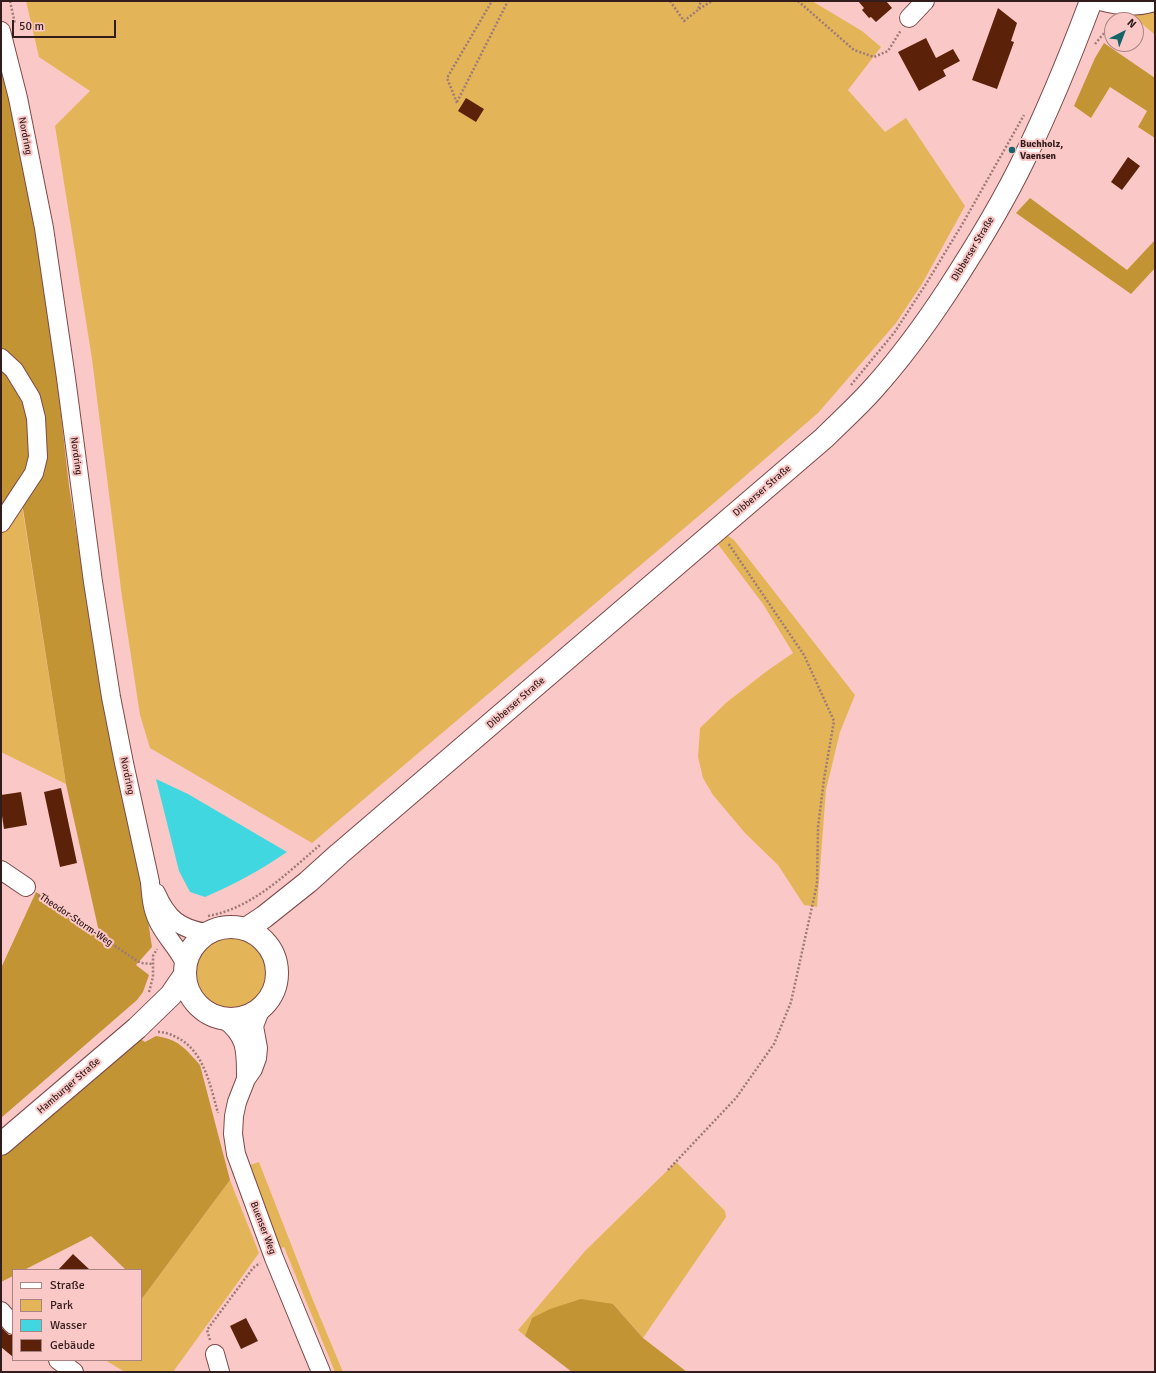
<!DOCTYPE html>
<html>
<head>
<meta charset="utf-8">
<style>
	body { margin:0 }
	#map { position:relative; width:1156px; height:1373px; overflow:hidden; background:#fac9c7; font-family:Signika,sans-serif }
	canvas { display:block }
	.frame { position:absolute; inset:0; border:2px solid #331d1c; pointer-events:none }
	.legend { position:absolute; left:12px; top:1269px; width:130px; height:92px; box-sizing:border-box; background:#fac9c7; border:1px solid #aa8483; margin:0; padding:5px 7px; list-style:none; font-size:12px; color:#331d1c }
	.legend li { display:flex; align-items:center; gap:8px; height:20px }
	.legend b { width:20px; border:1px solid #aa8483 }
	.north { position:absolute; left:1104px; top:12px; width:40px; height:40px; box-sizing:border-box; background:#fac9c7; border:1px solid #aa8483; border-radius:50%; rotate:42deg; font-size:11px; font-weight:700; line-height:16px; text-align:center; color:#331d1c }
	.north::after { content:''; display:block; margin:auto; width:14px; height:18px; background:#146469; clip-path:polygon(50% 0,100% 100%,50% 72%,0 100%) }
	.scale { position:absolute; left:12px; top:20px; width:104px; height:18px; box-sizing:border-box; border:2px solid #331d1c; border-top:0; padding-left:5px; font-size:12px; line-height:14px; white-space:nowrap; color:#331d1c; -webkit-text-stroke:3px #fac9c7; paint-order:stroke }
</style>
</head>
<body>
<div id="map">
<canvas width="1156" height="1373"></canvas>
<div class="frame"></div>
<ul class="legend">
<li><b style="height:5px;background:#fff"></b>Straße</li>
<li><b style="height:11px;background:#e4b459"></b>Park</li>
<li><b style="height:11px;background:#41d7e1"></b>Wasser</li>
<li><b style="height:11px;background:#5c2209"></b>Gebäude</li>
</ul>
<div class="north">N</div>
<div class="scale">50 m</div>
</div>
<script>
const context = document.querySelector('canvas').getContext('2d');
context.lineJoin = 'round';
function fillPath(path, color) { context.fillStyle = color; context.fill(path, 'evenodd'); }
function trace(path, color, width, dash) { context.strokeStyle = color; context.lineWidth = width; context.lineCap = dash ? 'butt' : 'round'; context.setLineDash(dash || []); context.stroke(path); }
function drawText(font, color, halo, rows, align = 'center') {
  context.font = font + ' Signika,sans-serif'; context.lineWidth = 4; context.setLineDash([]); context.textBaseline = 'middle'; context.strokeStyle = halo; context.fillStyle = color; for (const [text, x, y, turn = 0] of rows) {
    context.save(); context.translate(x, y); context.rotate((+turn || 0) * Math.PI / 180); context.textAlign = isNaN(turn) ? turn : align; if (halo) context.strokeText(text, 0, 0); context.fillText(text, 0, 0); context.restore();
  }
}
const green = new Path2D(`
	M26,1H812L862,31L881,47L848,90L885,132L906,118L965,206L922,284L896,323L818,413L714,503L312,843L150,748L140,715L122,597L92,359L55,126L90,91L39,57Z
	M1155,2V35L1140,22L1126,6Z
	M20,493L66,784L1,752V523Z
	M718,529L734,540L855,695L840,732L826,790L817,907L804,905L778,865L745,833L713,795L703,778L698,757L700,728L727,702L767,671L793,653L763,604L711,535Z
	M193 973a37 37 0 1 1 74 0a37 37 0 1 1-74 0Z
	M259,1162L312,1298L343,1372H335L284,1247L278,1249L247,1166Z
	M676,1162L725,1211L726,1217L643,1338L613,1304L532,1318L525,1336L518,1330L585,1251Z
	M230,1180L259,1253L173,1372H125L105,1360H141V1300Z`);
const forest = new Path2D(`
	M1104,43L1155,78V138L1138,127L1147,111L1110,87L1091,118L1074,106L1095,58Z
	M1,54L43,254L69,486L102,695L145,901L152,947L136,965L149,975L143,992L137,1000L1,1118V968L36,892L99,932L66,784L23,509L18,487L1,511Z
	M1030,198L1127,270L1155,240V268L1131,294L1016,213Z
	M156,1036C178,1039 186,1049 200,1065L230,1180L141,1300V1270H126L91,1236L24,1270H13V1276L1,1282V1157L137,1037L145,1042Z
	M581,1299L613,1304L643,1338L687,1372H572L525,1336L532,1318L550,1309Z`);
const water = new Path2D(`
	M156,779L188,794L287,852C261,870 233,885 205,897L190,892L179,871Z`);
const building = new Path2D(`
	M858,1H886L892,8L876,22L871,17L869,18L862,10L864,8Z
	M998,8L1017,23L1011,41L1014,42L997,89L972,80Z
	M926,38L936,58L953,49L960,61L943,70L946,76L919,91L898,52Z
	M466,98L484,109L476,122L458,111Z
	M1128,157L1140,166L1122,190L1111,182Z
	M61,788L77,863L60,867L44,792Z
	M21,792L27,825L4,829L1,809V795Z
	M73,1254L90,1270H58Z
	M246,1318L258,1341L241,1349L230,1326Z
	M1,1327L9,1335H13V1357L1,1347Z`);
const path = new Path2D(`
	M10,1L15,24
	M670,1L684,21L698,10L701,1
	M798,1L854,50L874,57L888,51L901,30
	M699,9L712,1
	M1095,44L1105,32L1112,28
	M457,102L508,1
	M457,103L447,78L492,1
	M851,385L894,333L926,284L963,223L1024,115
	M38,895L136,960L141,963L153,964
	M208,916C253,908 287,873 320,845
	M149,992L153,977V956L157,949
	M158,1032C164,1032 170,1034 176,1037C204,1050 210,1085 218,1113
	M668,1170L736,1098L774,1044L791,1002L817,884L818,827L824,779L834,721L804,655L728,543
	M210,1340L207,1330L253,1268L260,1263`);
const minor = new Path2D(`
	M1100,1C1120,6 1136,8 1155,2
	M909,18L925,1
	M1,31L18,98L44,228L66,378L93,582L111,697L124,763L150,882C151,895 152,909 158,921C165,936 178,948 185,963
	M1,358L14,370L31,398L36,418L38,457L34,473L1,523
	M1,870L26,887
	M156,893C167,918 179,929 207,933
	M261,1008L254,1026L258,1048L257,1058L253,1069L246,1079L237,1102L234,1116L233,1134L236,1154L274,1258L321,1372
	M224,1019C247,1036 246,1051 246,1078
	M1,1311L13,1325
	M215,1354L220,1372
	M58,1360L74,1372`);
const major = new Path2D(`
	M185 973a46 46 0 1 1 92 0a46 46 0 1 1-92 0Z
	M246,929L264,917L308,882L339,854L824,438C840,422 858,406 873,389C901,358 925,325 948,290C976,247 1003,203 1025,157C1050,106 1071,54 1091,1
	M1,1144L137,1028L171,995L184,976`);
const markers = [
	[1012,150,4,"#146469"]
];
const streetNames = [
	["Nordring",25,136,79],
	["Dibberser Straße",973,249,-59],
	["Nordring",76,456,82],
	["Dibberser Straße",762,491,-41],
	["Dibberser Straße",516,703,-41],
	["Nordring",127,776,78],
	["Theodor-Storm-Weg",76,920,34],
	["Hamburger Straße",69,1086,-41],
	["Buenser Weg",263,1228,69]
];
const poiNames = [
	["Buchholz,",1020,144],
	["Vaensen",1020,156]
];
fillPath(green, '#e4b459');
fillPath(forest, '#c29434');
fillPath(water, '#41d7e1');
fillPath(building, '#5c2209');
trace(minor, '#7d4a49', 20);
trace(major, '#7d4a49', 24);
trace(path, '#9e7a78', 2.5, [2, 2]);
trace(minor, '#fff', 18);
trace(major, '#fff', 22);
for (const [x, y, r, color] of markers) { const dot = new Path2D(); dot.arc(x, y, r, 0, 2 * Math.PI); context.fillStyle = color; context.fill(dot); trace(dot, '#fac9c7', 1.5); }
drawText('10px', '#331d1c', '#fac9c7', streetNames);
drawText('bold 10px', '#331d1c', '#fac9c7', poiNames, 'left');
</script>
</body>
</html>
